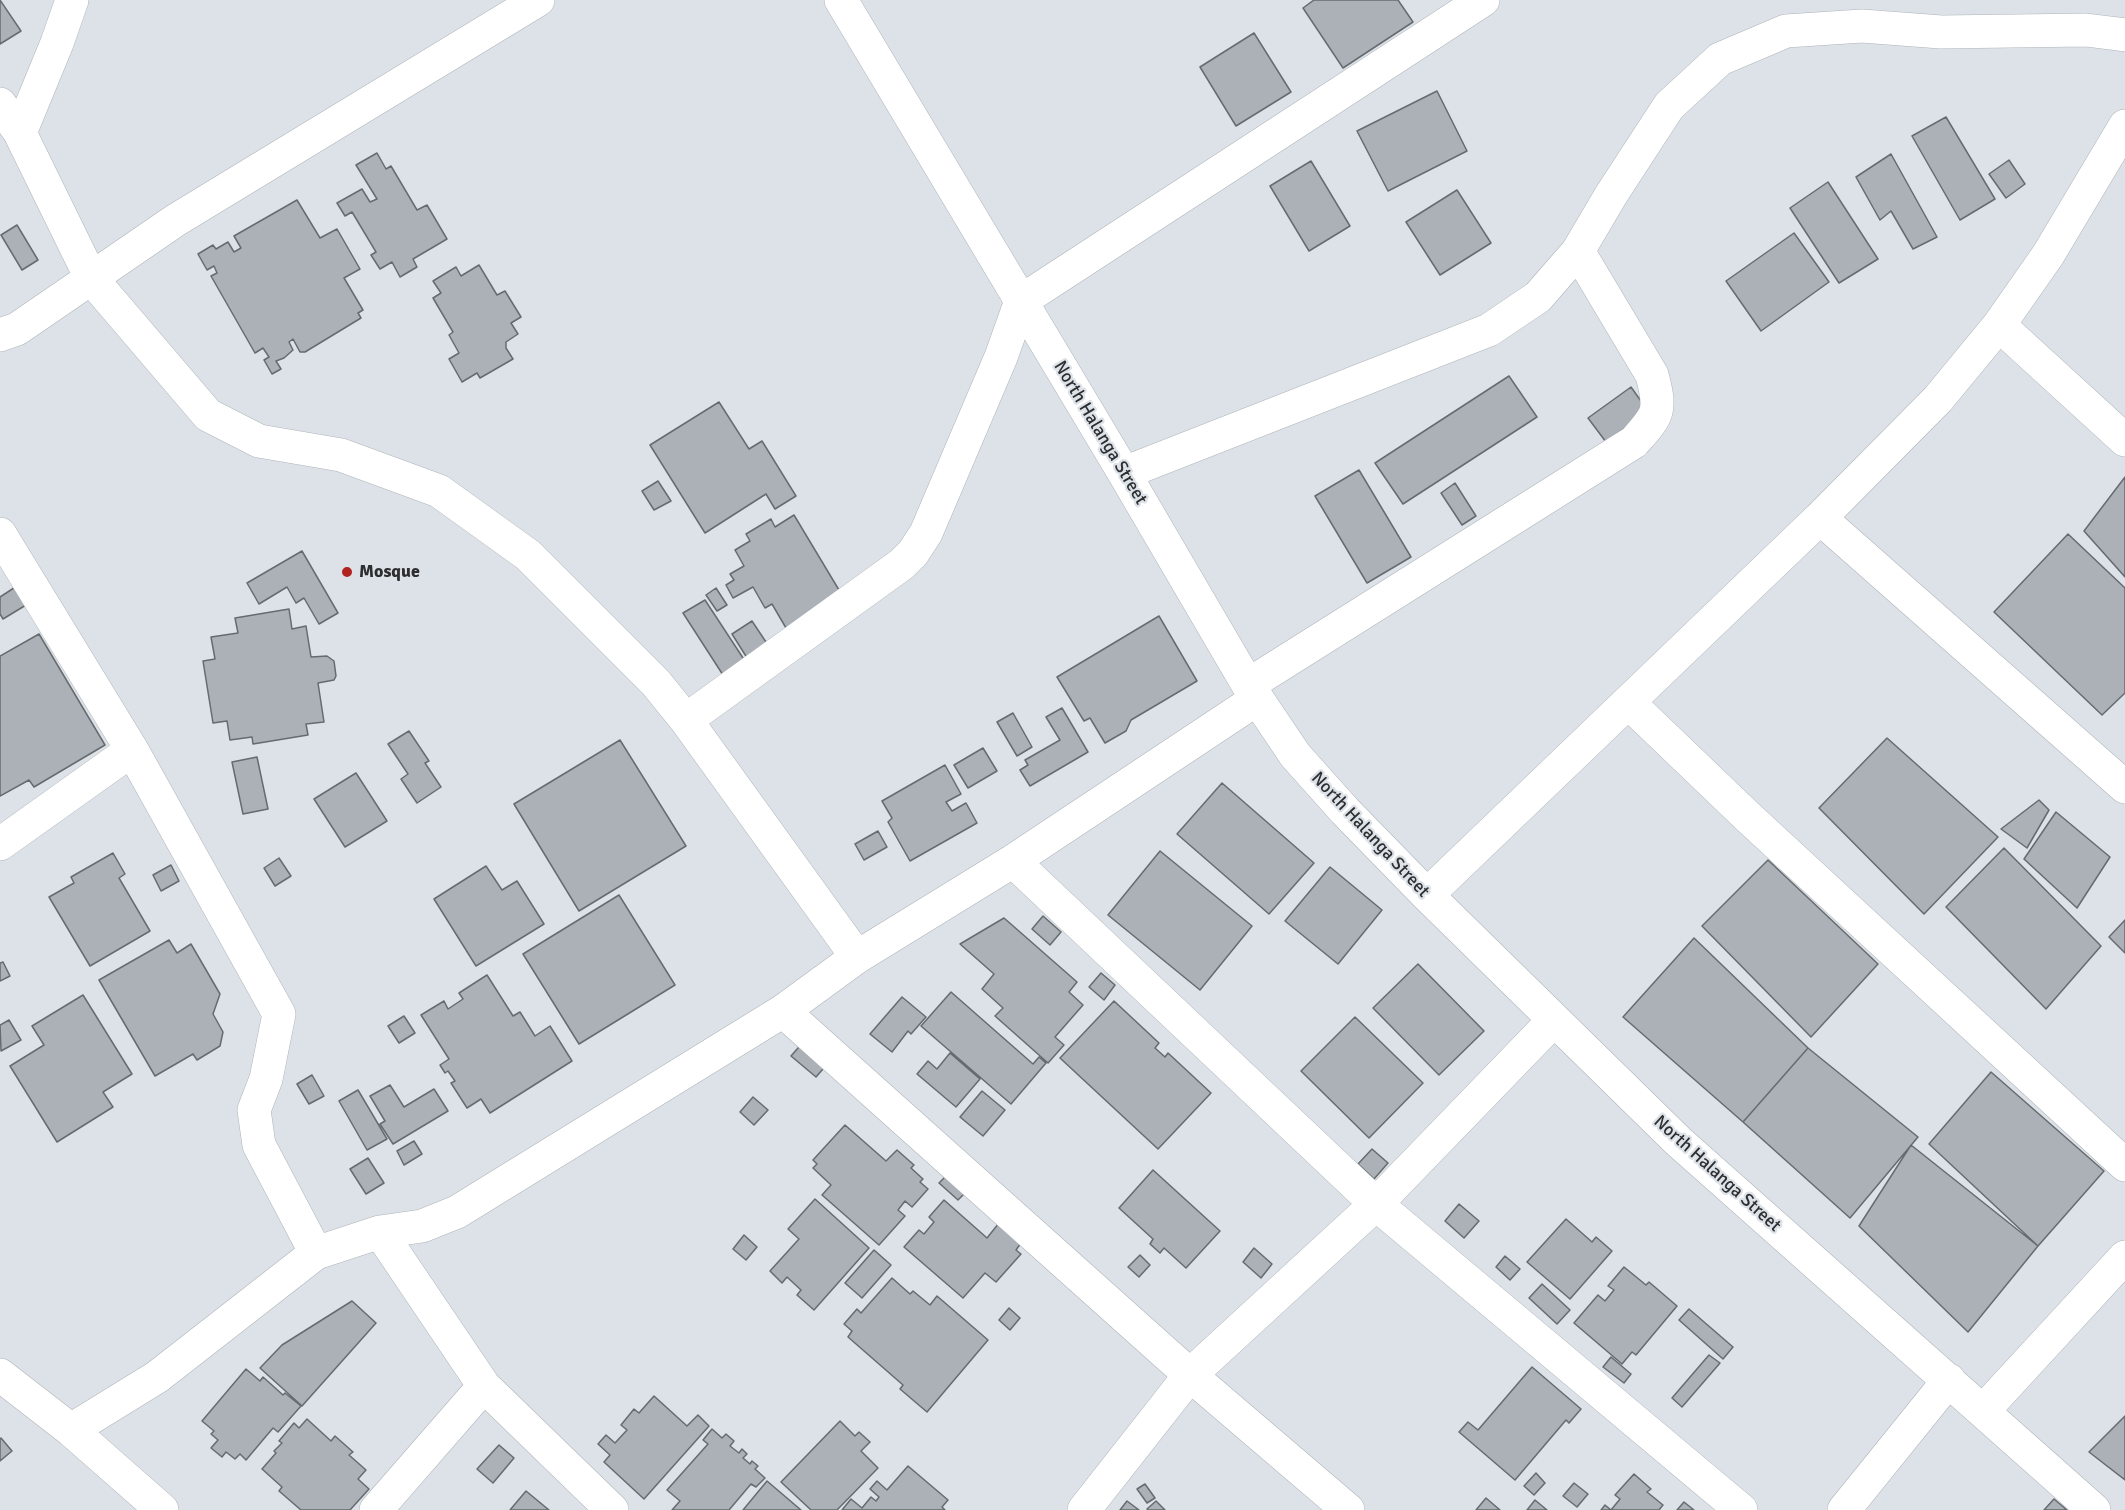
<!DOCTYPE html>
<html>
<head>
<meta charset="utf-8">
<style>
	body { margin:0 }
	canvas { display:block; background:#dde2e8 }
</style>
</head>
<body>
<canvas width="2125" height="1510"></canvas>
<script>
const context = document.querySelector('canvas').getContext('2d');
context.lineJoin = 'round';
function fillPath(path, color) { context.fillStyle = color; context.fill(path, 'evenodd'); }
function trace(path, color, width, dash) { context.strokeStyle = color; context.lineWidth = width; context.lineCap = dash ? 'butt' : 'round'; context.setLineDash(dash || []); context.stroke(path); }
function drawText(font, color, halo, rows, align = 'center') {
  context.font = font + ' Signika,sans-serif'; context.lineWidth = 4.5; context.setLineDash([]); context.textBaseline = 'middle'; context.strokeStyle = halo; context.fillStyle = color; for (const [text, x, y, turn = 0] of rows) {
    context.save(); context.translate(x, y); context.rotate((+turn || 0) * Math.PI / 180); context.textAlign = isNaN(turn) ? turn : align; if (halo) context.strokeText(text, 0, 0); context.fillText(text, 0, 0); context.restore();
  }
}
const building = new Path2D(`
	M0,0L21,31L0,44Z
	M1314,0H1398L1413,22L1343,68L1303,8Z
	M1254,33L1291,92L1236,126L1200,67Z
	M1437,91L1467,151L1388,191L1357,131Z
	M1946,117L1995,199L1960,220L1912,136Z
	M377,153L386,169L391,166L417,210L427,205L447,239L413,259L417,267L400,277L392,262L380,269L371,255L376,252L352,212L345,216L337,203L362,189L370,202L377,199L356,165Z
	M1891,154L1937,237L1913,249L1891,211L1880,220L1856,177Z
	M2009,160L2025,184L2006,198L1989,174Z
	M1311,161L1350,226L1309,251L1270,186Z
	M1828,182L1878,259L1839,283L1790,208Z
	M1457,190L1491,243L1440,275L1406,222Z
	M297,200L320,238L337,229L360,269L344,278L363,310L358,313L361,318L305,352H300L293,339L289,342L293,350L284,358L276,361L281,369L272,374L264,360L269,357L263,348L255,353L211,276L217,273L214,266L207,270L198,254L213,245L216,249L228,242L234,252L241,248L234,236Z
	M17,225L38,260L22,270L1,235Z
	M1794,233L1829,282L1761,331L1726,281Z
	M479,265L497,295L505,291L521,317L511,323L518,334L506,342V348L513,359L480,378L477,373L462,382L449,359L459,353L449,335L453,332L433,298L441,293L433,281L456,267L461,276Z
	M1509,376L1537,417L1403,504L1375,463Z
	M1631,387L1648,411L1606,442L1588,418Z
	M719,402L749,449L762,441L796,496L775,509L766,494L705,533L650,445Z
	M1359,470L1411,557L1367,583L1315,496Z
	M2125,477V577L2084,531Z
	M658,481L671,501L654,510L642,491Z
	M1455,483L1476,516L1462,525L1441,493Z
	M794,515L842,595L786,628L772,604L765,608L753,587L733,598L726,585L734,580L730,574L744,566L735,550L750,541L746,534L771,519L775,527Z
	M2068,534L2125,588V693L2102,715L1994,612Z
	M302,551L338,613L319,624L304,598L296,603L287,587L259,604L247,583Z
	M20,584L31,602L3,619L0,614V597Z
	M716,588L727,605L717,611L706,595Z
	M705,600L745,661L723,675L683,613Z
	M289,609L292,629L306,626L311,657L327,656L334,661L336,676L334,680L318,683L324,722L306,724L308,735L253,744L252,737L230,740L227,721L213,723L203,661L215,659L211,637L238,633L235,618Z
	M1159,616L1197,681L1131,720L1126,731L1105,743L1090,718L1084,721L1057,677Z
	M752,621L770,648L749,661L732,634Z
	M39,634L105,745L34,787L29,780L0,796V656Z
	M1062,708L1088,752L1030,786L1020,770L1028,765L1025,760L1060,740L1046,717Z
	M1013,713L1032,747L1017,756L997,722Z
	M409,731L429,761L425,763L441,787L417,803L401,779L408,774L388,744Z
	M1887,738L1998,837L1924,914L1819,808Z
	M620,740L686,846L579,911L514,804Z
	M983,748L997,771L968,788L954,765Z
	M257,757L268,809L243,814L232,762Z
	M945,765L961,794L946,802L952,811L966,803L977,823L910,861L888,822L892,818L882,801Z
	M356,773L387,821L345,847L314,799Z
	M1222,783L1314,863L1269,914L1177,834Z
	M2039,800L2049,810L2027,848L2001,829Z
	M2056,812L2110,857L2077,908L2024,859Z
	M878,831L887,847L864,860L855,844Z
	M2004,848L2101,946L2046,1009L1946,907Z
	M1160,851L1252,926L1200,990L1108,915Z
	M113,853L125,874L119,878L150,931L90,966L49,897L74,883L71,877Z
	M279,858L291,876L275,886L264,868Z
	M1768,860L1878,964L1811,1037L1702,926Z
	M171,865L179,881L161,891L153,875Z
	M486,866L502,890L517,881L544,924L476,966L434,899Z
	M1330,867L1382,910L1338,964L1285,921Z
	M619,895L675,985L579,1044L523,954Z
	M1043,916L1061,932L1050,945L1032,929Z
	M1004,918L1077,982L1069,992L1083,1005L1055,1037L1064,1045L1048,1063L995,1016L1003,1008L982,989L994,974L960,944Z
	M2125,920V953L2109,937Z
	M1694,938L1808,1048L1743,1122L1623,1017Z
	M169,940L177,953L191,944L220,994L213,1014L223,1032L220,1046L197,1060L193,1054L155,1076L99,980Z
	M3,962L10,976L0,981V963Z
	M1418,964L1484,1031L1439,1075L1373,1008Z
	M1101,973L1115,985L1104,1000L1089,987Z
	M487,975L513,1016L520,1012L535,1036L550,1026L572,1061L490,1113L481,1099L467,1108L451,1083L455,1081L448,1071L445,1073L440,1065L449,1059L421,1015L444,1001L448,1009L463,999L459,993Z
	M951,992L1033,1064L1039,1057L1046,1063L1011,1104L921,1026Z
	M83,995L132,1074L103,1092L113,1107L57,1142L10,1066L44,1045L32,1026Z
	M902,997L926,1017L911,1034L908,1031L892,1052L870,1034Z
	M1114,1001L1159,1043L1155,1048L1165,1057L1168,1053L1211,1093L1158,1149L1060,1058Z
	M404,1016L415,1033L399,1043L388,1026Z
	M1355,1017L1423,1083L1369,1138L1301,1071Z
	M9,1020L21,1040L1,1051L0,1025Z
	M805,1040L830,1061L816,1077L791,1056Z
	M1808,1048L1918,1137L1850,1218L1743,1122Z
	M950,1053L980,1079L956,1107L917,1074L928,1061L937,1069Z
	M1991,1072L2104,1171L2038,1246L1929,1144Z
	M312,1075L324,1096L309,1104L297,1084Z
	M390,1085L404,1107L434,1089L448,1111L393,1144L380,1124L385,1121L370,1096Z
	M358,1090L387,1139L367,1150L339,1101Z
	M982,1091L1005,1110L983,1136L960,1117Z
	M753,1097L768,1110L754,1125L740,1112Z
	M845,1125L886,1161L897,1150L914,1165L911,1168L923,1179L920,1182L928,1189L912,1207L905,1201L898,1210L905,1216L879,1245L822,1195L831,1185L813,1168L817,1164L813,1160Z
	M414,1141L422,1154L404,1165L397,1151Z
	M1911,1145L2038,1246L1968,1332L1859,1226Z
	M1372,1149L1388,1163L1374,1179L1358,1164Z
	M368,1158L384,1183L366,1194L350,1169Z
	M1153,1170L1220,1231L1186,1268L1164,1248L1160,1253L1150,1244L1153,1239L1119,1208Z
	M948,1174L967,1191L958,1200L939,1183Z
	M815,1199L869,1248L814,1310L797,1295L801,1290L787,1277L782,1283L770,1271L799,1239L788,1229Z
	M944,1200L987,1238L999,1223L1021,1243L1016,1250L1021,1254L996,1282L985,1273L963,1298L904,1247L919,1230L924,1234L934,1222L929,1217Z
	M1459,1204L1479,1221L1464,1238L1445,1221Z
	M1566,1219L1592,1242L1596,1237L1612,1251L1570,1299L1527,1262Z
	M744,1235L757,1247L746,1260L733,1249Z
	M1254,1248L1272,1264L1261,1278L1243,1262Z
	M874,1250L891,1265L862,1298L845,1283Z
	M1140,1255L1150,1265L1139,1277L1128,1267Z
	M1505,1256L1520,1269L1510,1280L1496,1267Z
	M1624,1267L1646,1285L1649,1282L1677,1306L1636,1355L1632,1352L1622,1364L1574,1323L1598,1295L1605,1301L1614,1290L1608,1286Z
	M892,1278L910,1294L913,1291L930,1305L937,1296L988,1340L927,1412L900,1389L903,1385L848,1337L852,1331L844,1324L857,1309L861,1313Z
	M1542,1284L1570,1310L1557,1324L1529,1298Z
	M352,1301L376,1323L302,1406L260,1368L282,1345Z
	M1009,1308L1020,1318L1010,1330L999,1320Z
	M1689,1309L1733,1347L1723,1359L1679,1320Z
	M1709,1355L1720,1363L1682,1407L1672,1398Z
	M1611,1357L1631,1374L1624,1383L1603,1367Z
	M1532,1367L1581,1409L1569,1423L1566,1420L1515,1480L1459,1432L1468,1422L1478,1430Z
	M246,1369L260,1381L263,1377L283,1395L285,1393L301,1406L278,1432L273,1428L246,1460L240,1454L235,1459L226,1452L222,1457L211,1448L218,1440L211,1434L214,1431L202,1421Z
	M654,1396L687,1426L698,1415L709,1426L644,1499L604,1462L610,1455L598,1444L606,1435L615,1443L627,1430L621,1425L634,1409L639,1413Z
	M2125,1416V1480L2089,1452Z
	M307,1419L331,1441L335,1436L353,1452L349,1455L366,1470L358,1479L369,1489L350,1510H301L279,1491L282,1487L262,1469L276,1453L274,1451L282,1443L279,1441L294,1423L299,1428Z
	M840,1421L855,1436L859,1432L870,1442L861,1451L878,1468L837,1510H811L781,1482Z
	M712,1429L722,1438L726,1434L734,1441L730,1446L739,1453L742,1449L747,1454L743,1458L750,1464L752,1461L758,1466L755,1469L765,1478L756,1487L751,1484L729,1510H672L680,1501L667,1490L708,1444L703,1440Z
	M1,1438L12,1451L0,1461V1439Z
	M499,1445L514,1458L493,1483L477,1469Z
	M908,1466L948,1500L942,1507L945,1510H842L851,1499L862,1508L871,1497L876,1501L879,1497L870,1489L877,1481L887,1490Z
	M1536,1473L1545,1483L1534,1495L1524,1486Z
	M1634,1474L1651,1489L1647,1492L1663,1505L1659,1510H1601L1605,1505L1611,1510L1620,1499L1615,1495Z
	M767,1481L801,1510H743Z
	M1574,1483L1588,1494L1577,1507L1563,1496Z
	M1145,1484L1155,1498L1147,1503L1137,1489Z
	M526,1491L549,1510H510Z
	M1486,1498L1500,1510H1476Z
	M2054,1499L2067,1510H2044Z
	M1535,1500L1547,1510H1527Z
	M1127,1501L1139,1510H1120Z
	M1156,1501L1165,1510H1148L1147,1509Z
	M1684,1502L1694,1510H1677Z`);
const minor = new Path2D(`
	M841,0L1124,473L1248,685L1295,755L1345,811L1427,895L1678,1141L2094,1510
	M0,104L20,133L91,278L208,415L259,441L341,455L439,491L528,555L656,683L686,720L857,957
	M20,133L57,43L72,0
	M1999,325L2125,440
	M0,335L17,329L176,220L538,0
	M1124,473L1489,330L1538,297L1578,251L1611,195L1669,106L1720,59L1786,31L1862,26L1941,32L2086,30L2125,35
	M1820,518L2125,787
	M0,534L132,750L279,1014L266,1079L254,1110L259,1145L316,1253
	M1248,685L1634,442C1658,415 1662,412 1652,375L1578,251
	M1628,702L1748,817L2125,1165
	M686,720L902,564L913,553L926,533L1001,357L1021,301L1483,0
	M0,844L132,750
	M1013,861L1376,1204L1741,1510
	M1427,895L1820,518L1938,399L1999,325L2048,255L2125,126
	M783,1011L1190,1375L1348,1510
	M380,1232L484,1386L612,1510
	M0,1375L71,1430L162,1510
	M1983,1411L2125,1257
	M71,1430L157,1377L316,1253L380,1232L422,1226L457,1212L783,1011L857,957L1013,861L1257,699
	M376,1510L484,1386
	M1084,1510L1190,1375L1376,1204L1554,1020
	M1844,1510L1949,1380`);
const markers = [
	[347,572,6,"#b2221f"]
];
const streetNames = [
	["North Halanga Street",1100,433,59],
	["North Halanga Street",1370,835,47],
	["North Halanga Street",1717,1174,42]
];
const poiNames = [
	["Mosque",359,572]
];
fillPath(building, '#abb1b6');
trace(building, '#666b6f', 1.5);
trace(minor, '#aeb4b9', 34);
trace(minor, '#fff', 33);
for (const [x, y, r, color] of markers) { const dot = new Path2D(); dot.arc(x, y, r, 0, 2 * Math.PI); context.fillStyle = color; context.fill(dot); trace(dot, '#dde2e8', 2); }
drawText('18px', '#2c2e30', '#dde2e8', streetNames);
drawText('bold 18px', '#2c2e30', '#dde2e8', poiNames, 'left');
</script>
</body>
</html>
